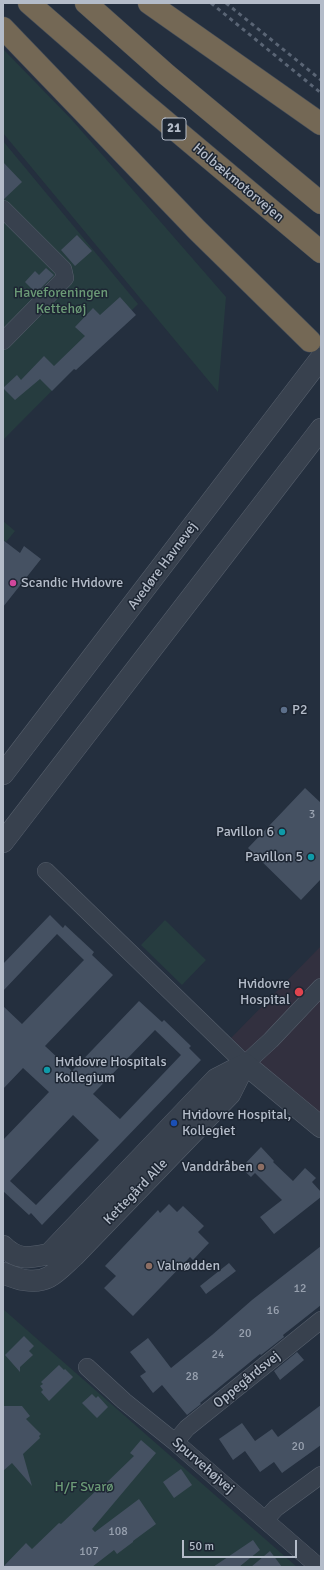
<!DOCTYPE html>
<html>
<head>
<meta charset="utf-8">
<style>
	body { margin:0 }
	#map { position:relative; width:324px; height:1570px; overflow:hidden; background:#242f3e; font-family:Signika,sans-serif }
	canvas { display:block }
	.frame { position:absolute; inset:0; border:4px solid #b4bcc9; pointer-events:none }
	.scale { position:absolute; left:182px; top:1540px; width:115px; height:18px; box-sizing:border-box; border:2px solid #b4bcc9; border-top:0; padding-left:5px; font-size:12px; line-height:14px; white-space:nowrap; color:#b4bcc9; -webkit-text-stroke:3px #1d2633; paint-order:stroke }
</style>
</head>
<body>
<div id="map">
<canvas width="324" height="1570"></canvas>
<div class="frame"></div>
<div class="scale">50 m</div>
</div>
<script>
const context = document.querySelector('canvas').getContext('2d');
context.lineJoin = 'round';
function fillPath(path, color) { context.fillStyle = color; context.fill(path, 'evenodd'); }
function trace(path, color, width, dash) { context.strokeStyle = color; context.lineWidth = width; context.lineCap = dash ? 'butt' : 'round'; context.setLineDash(dash || []); context.stroke(path); }
function drawText(font, color, halo, rows, align = 'center') {
  context.font = font + ' Signika,sans-serif'; context.lineWidth = 3; context.setLineDash([]); context.textBaseline = 'middle'; context.strokeStyle = halo; context.fillStyle = color; for (const [text, x, y, turn = 0] of rows) {
    context.save(); context.translate(x, y); context.rotate((+turn || 0) * Math.PI / 180); context.textAlign = isNaN(turn) ? turn : align; if (halo) context.strokeText(text, 0, 0); context.fillText(text, 0, 0); context.restore();
  }
}
const medical = new Path2D(`
	M321,946V1124L231,1038Z`);
const green = new Path2D(`
	M3,49L72,120L226,297L218,392L3,133Z
	M3,141L138,304L3,440Z
	M3,521L15,531L6,542L3,540Z
	M165,920L206,960L182,985L141,945Z
	M3,1309L297,1567H3Z`);
const building = new Path2D(`
	M3,162L22,182L4,199H3Z
	M77,235L92,251L75,266L61,250Z
	M46,268L54,275L36,293L25,282L35,271L39,275Z
	M120,297L136,315L76,370L74,369L52,391L40,379L15,400L3,388L17,375L21,380L44,356L54,366L85,336L75,327L93,308L100,315Z
	M3,540L20,553L24,546L41,559L3,607Z
	M305,788L321,803V879L301,900L248,848Z
	M50,915L63,928L65,925L94,952L92,955L113,975L45,1046L72,1071L139,1001L162,1022L164,1020L191,1046L189,1048L201,1060L42,1225L31,1213L29,1215L3,1191V1140L49,1092L23,1068L3,1089V1006L22,1024L84,960L57,934L3,991V964ZM155,1030L181,1055L120,1119L93,1094ZM73,1115L99,1140L36,1205L10,1181Z
	M261,1147L274,1161L273,1162L293,1181L305,1168L316,1178L312,1182L321,1192V1197L274,1234L260,1217L282,1200L255,1173L251,1177L241,1168Z
	M169,1204L177,1212L183,1206L204,1226L198,1232L209,1243L193,1260L190,1257L133,1316L104,1288L116,1276L105,1266L158,1210L160,1213Z
	M321,1246V1305L283,1335L284,1337L261,1355L260,1354L200,1403L201,1404L187,1415L162,1385L153,1393L140,1376L146,1372L130,1352L148,1338L171,1368L212,1335L252,1300Z
	M229,1263L236,1271L206,1294L200,1286Z
	M24,1336L34,1346L29,1351L33,1355L20,1367V1372L5,1355Z
	M297,1352L304,1360L280,1380L274,1371Z
	M59,1365L64,1370L65,1369L73,1377L49,1401L41,1392L43,1390L40,1386L43,1384L41,1382Z
	M92,1394L96,1398L98,1396L108,1407L97,1418L82,1403Z
	M321,1405V1445L282,1473L274,1462L260,1472L245,1451L233,1460L219,1439L242,1423L255,1441L272,1429L278,1437Z
	M3,1406H22L30,1416L26,1419L41,1434L39,1436L40,1438L23,1454L32,1486L12,1463L3,1471Z
	M141,1440L156,1453L92,1529L95,1532L139,1499L156,1524L133,1541V1542L117,1554L114,1550L92,1567H3L26,1543L32,1549L59,1523L61,1524L100,1487L101,1488L134,1456L130,1453Z
	M181,1469L192,1485L174,1498L163,1482Z
	M253,1540L260,1550L239,1567H213Z
	M270,1551L282,1567H251Z`);
const minor = new Path2D(`
	M3,209L63,269L65,278L3,341
	M46,871L245,1064L271,1040L321,987
	M87,1367L124,1401L175,1442L319,1567
	M175,1442L187,1428L321,1320
	M265,1520L276,1508L321,1475`);
const tertiary = new Path2D(`
	M3,774L321,358
	M3,842L321,429
	M245,1064L321,1127
	M3,1246C18,1261 30,1258 49,1254L216,1079L245,1064
	M3,1273C17,1279 34,1285 49,1277C58,1272 66,1263 74,1256L230,1094L245,1064`);
const motorway = new Path2D(`
	M29,3L140,100L321,252
	M86,3L167,75L321,203
	M149,3L321,124
	M3,28L197,230L310,341`);
const rail = new Path2D(`
	M211,3L321,93
	M226,3L321,80`);
const markers = [
	[13,583,4,"#d1479c"],
	[284,710,4,"#5c6f8a"],
	[282,832,4,"#0f9aa8"],
	[311,857,4,"#0f9aa8"],
	[299,992,5,"#e0444e"],
	[47,1070,4,"#0f9aa8"],
	[174,1123,4,"#1a4fb4"],
	[261,1167,4,"#8d6e63"],
	[149,1266,4,"#8d6e63"]
];
const numberNames = [
	["3",312,815],
	["12",300,1289],
	["16",273,1311],
	["20",245,1334],
	["24",218,1355],
	["28",192,1377],
	["20",298,1447],
	["108",118,1532],
	["107",89,1552]
];
const shields = [
	[174,129,24]
];
const shieldNames = [
	["21",174,129]
];
const streetNames = [
	["Holbækmotorvejen",238,183,40],
	["Avedøre Havnevej",163,566,-53],
	["Kettegård Alle",136,1192,-46],
	["Oppegårdsvej",247,1380,-39],
	["Spurvehøjvej",203,1466,41]
];
const parkNames = [
	["Haveforeningen",61,293],
	["Kettehøj",61,309],
	["H/F Svarø",84,1487]
];
const poiNames = [
	["Scandic Hvidovre",21,583],
	["P2",292,710],
	["Pavillon 6",274,832,"right"],
	["Pavillon 5",303,857,"right"],
	["Hvidovre",290,984,"right"],
	["Hospital",290,1000,"right"],
	["Hvidovre Hospitals",55,1062],
	["Kollegium",55,1078],
	["Hvidovre Hospital,",182,1115],
	["Kollegiet",182,1131],
	["Vanddråben",253,1167,"right"],
	["Valnødden",157,1266]
];
fillPath(medical, '#32303f');
fillPath(green, '#263c3f');
fillPath(building, '#455162');
trace(minor, '#565f6c', 18);
trace(tertiary, '#565f6c', 22);
trace(motorway, '#434c59', 23);
trace(minor, '#38414e', 17);
trace(tertiary, '#38414e', 21);
trace(motorway, '#746855', 22);
trace(rail, '#5a6575', 3, [4, 4]);
for (const [x, y, r, color] of markers) { const dot = new Path2D(); dot.arc(x, y, r, 0, 2 * Math.PI); context.fillStyle = color; context.fill(dot); trace(dot, '#1d2633', 1.5); }
drawText('12px', '#98a1af', null, numberNames);
for (const [x, y, w] of shields) { const box = new Path2D(); box.roundRect(x - w / 2, y - 11, w, 22, 3); context.fillStyle = '#1d2633'; context.fill(box); trace(box, '#b4bcc9', 1); }
drawText('bold 13px', '#b4bcc9', null, shieldNames);
drawText('14px', '#b4bcc9', '#1d2633', streetNames);
drawText('14px', '#6b9a76', '#1d2633', parkNames);
drawText('14px', '#b4bcc9', '#1d2633', poiNames, 'left');
</script>
</body>
</html>
